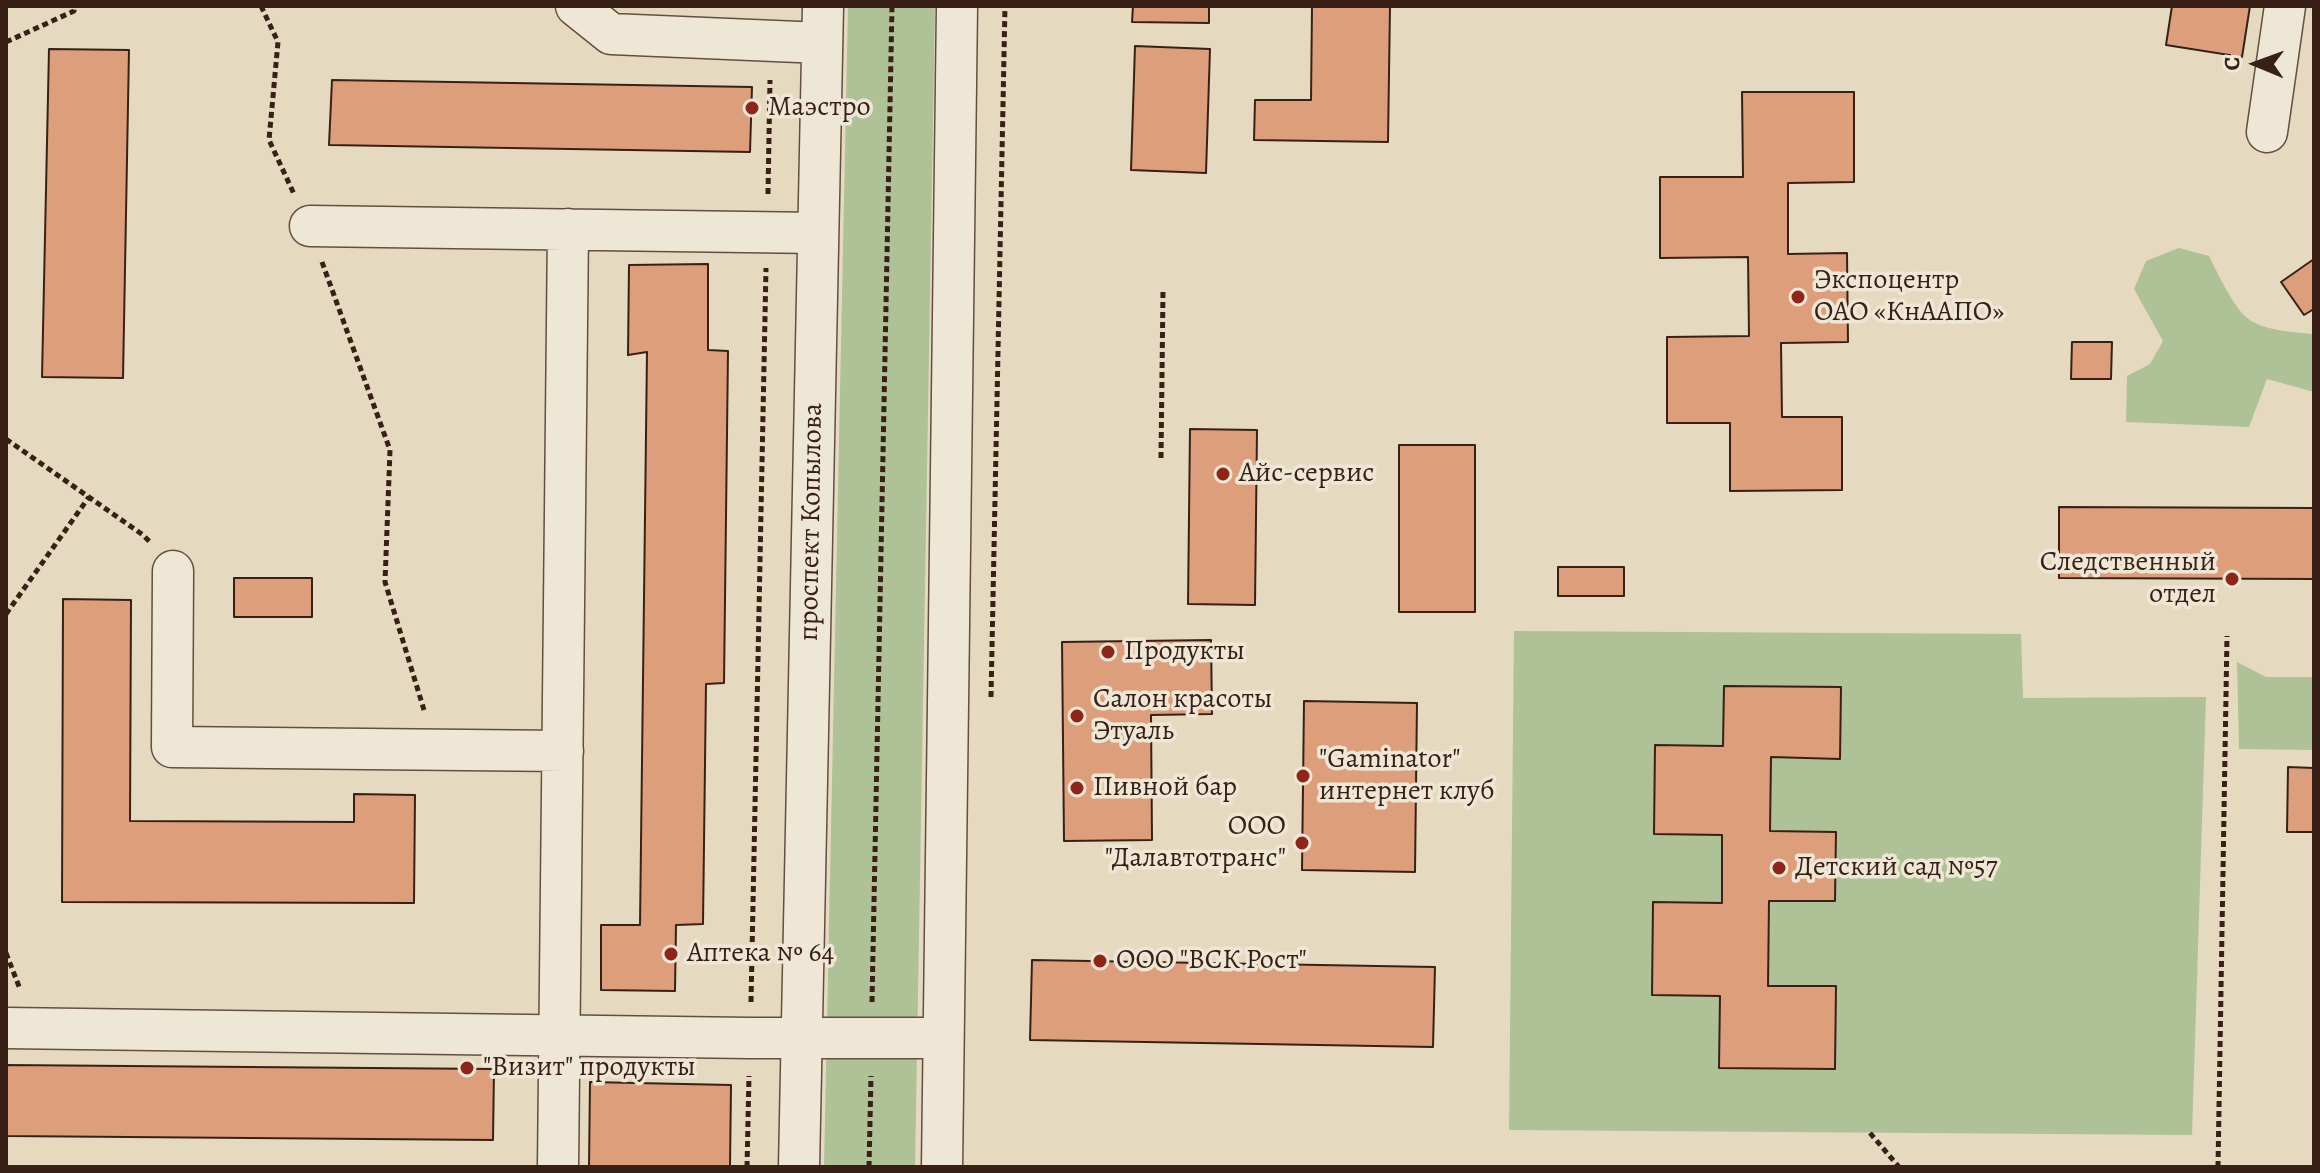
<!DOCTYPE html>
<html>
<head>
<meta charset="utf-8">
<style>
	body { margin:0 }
	#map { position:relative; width:2320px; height:1173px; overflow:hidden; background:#e5dac0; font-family:Alegreya,serif }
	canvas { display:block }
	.frame { position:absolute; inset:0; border:8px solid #382017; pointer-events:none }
	.north { position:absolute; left:2216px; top:24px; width:80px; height:80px; -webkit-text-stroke:6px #eee7d6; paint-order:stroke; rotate:271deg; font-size:22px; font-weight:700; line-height:32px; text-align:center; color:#382017 }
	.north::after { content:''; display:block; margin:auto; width:28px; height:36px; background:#382017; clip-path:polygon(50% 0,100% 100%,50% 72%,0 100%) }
</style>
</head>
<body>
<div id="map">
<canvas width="2320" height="1173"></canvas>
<div class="frame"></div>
<div class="north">С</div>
</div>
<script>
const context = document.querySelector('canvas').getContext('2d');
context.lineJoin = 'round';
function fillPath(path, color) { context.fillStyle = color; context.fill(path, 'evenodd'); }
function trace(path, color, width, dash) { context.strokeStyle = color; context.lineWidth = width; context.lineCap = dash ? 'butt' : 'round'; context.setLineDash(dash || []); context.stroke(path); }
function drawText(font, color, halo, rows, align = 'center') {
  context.font = font + ' Alegreya,serif'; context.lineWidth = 7; context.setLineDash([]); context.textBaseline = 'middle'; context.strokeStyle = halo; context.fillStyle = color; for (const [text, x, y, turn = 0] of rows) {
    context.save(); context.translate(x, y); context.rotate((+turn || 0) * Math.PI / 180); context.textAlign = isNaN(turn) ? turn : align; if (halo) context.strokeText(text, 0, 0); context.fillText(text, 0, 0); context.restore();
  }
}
const green = new Path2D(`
	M848,6H935L915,1167H824Z
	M2179,248L2209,256C2218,274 2232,304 2246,317C2261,331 2294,332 2314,334V392L2267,379L2249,427L2126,422L2127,376L2150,364L2163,341L2134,289L2146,261Z
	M1514,631L2021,634L2023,698L2206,697L2192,1135L1509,1130Z
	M2237,662L2266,677H2314V750L2239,749Z`);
const building = new Path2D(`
	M1133,6H1209V23L1132,22Z
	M1312,6H1390L1388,142L1254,140L1255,100H1311Z
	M2172,6H2250L2242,57L2166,45Z
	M1135,46L1210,49L1206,173L1131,170Z
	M49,49L129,50L123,378L42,377Z
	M332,80L752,87L750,152L329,145Z
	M1742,92H1854V182L1788,183V254L1847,253L1848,342L1781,343L1782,417H1842V490L1730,491V423H1667V337L1749,336L1748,257L1660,258V177H1743Z
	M2314,259V309L2304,315L2281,282Z
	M708,264V350L728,351L724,683L706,684L703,924L676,925L675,991L601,990V925H640L647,352L628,355L629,265Z
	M2072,342H2112L2111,379H2071Z
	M1190,429L1257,430L1255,605L1188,604Z
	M1399,445H1475V612H1399Z
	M2059,507L2314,508V579L2059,578Z
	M1558,567H1624V596H1558Z
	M234,578H312V617H234Z
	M63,599L131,600L130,821L354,822V794L415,795L414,903L62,902Z
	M1211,640L1212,714L1151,715L1152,840L1064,841L1062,642Z
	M1724,686L1841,687L1840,759L1771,757L1770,831L1836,832L1835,901H1769L1768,986H1836L1835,1069L1719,1068L1720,996L1652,995L1653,902L1722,903V835L1654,834L1655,745L1723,746Z
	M1304,701L1417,703L1415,872L1302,870Z
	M2288,767L2314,768V832H2287Z
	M1032,960L1435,967L1433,1047L1030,1040Z
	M6,1065L494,1069L493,1140L6,1136Z
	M590,1082L731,1085L730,1167H589Z`);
const path = new Path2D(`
	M261,6L278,42L269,140L294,194
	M6,42L74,11V6
	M768,194L770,80
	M322,262L390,450L385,582L424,710
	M6,439L143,535L150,542
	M1161,458L1163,290
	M6,614L89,497
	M991,697L1005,6
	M6,953L20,989
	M751,1002L766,268
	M872,1002L892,6
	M1870,1133L1899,1167
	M747,1167L749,1076
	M869,1167L871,1076
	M2218,1167L2227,636`);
const minor = new Path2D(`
	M576,6L611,34L822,43
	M2267,132L2285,6
	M310,226L818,233
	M173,571L172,747L563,751
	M6,1028L750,1038H943
	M558,1167L568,229
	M799,1167L823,6
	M942,1167L957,6`);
const markers = [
	[752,108,8,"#8f2418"],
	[1798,297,8,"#8f2418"],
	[1223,474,8,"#8f2418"],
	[2232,579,8,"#8f2418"],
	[1108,652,8,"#8f2418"],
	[1077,716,8,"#8f2418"],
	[1303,776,8,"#8f2418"],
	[1077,788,8,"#8f2418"],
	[1302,843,8,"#8f2418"],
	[1779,868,8,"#8f2418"],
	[671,954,8,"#8f2418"],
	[1100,961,8,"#8f2418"],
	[467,1068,8,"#8f2418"]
];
const poiNames = [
	["Маэстро",768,108],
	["Экспоцентр",1814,281],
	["ОАО «КнААПО»",1814,313],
	["Айс-сервис",1239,474],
	["Следственный",2216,563,"right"],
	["отдел",2216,595,"right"],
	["Продукты",1124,652],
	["Салон красоты",1093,700],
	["Этуаль",1093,732],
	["\"Gaminator\"",1319,760],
	["интернет клуб",1319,792],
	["Пивной бар",1093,788],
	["ООО",1286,827,"right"],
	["\"Далавтотранс\"",1286,859,"right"],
	["Детский сад №57",1795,868],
	["Аптека № 64",687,954],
	["ООО \"ВСК Рост\"",1116,961],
	["\"Визит\" продукты",483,1068]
];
const streetNames = [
	["проспект Копылова",812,522,-89]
];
fillPath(green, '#aec197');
fillPath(building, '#dd9e7b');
trace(building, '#382017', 2);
trace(minor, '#634e41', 43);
trace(path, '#382017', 5, [6, 4]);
trace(minor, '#eee7d6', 40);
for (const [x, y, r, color] of markers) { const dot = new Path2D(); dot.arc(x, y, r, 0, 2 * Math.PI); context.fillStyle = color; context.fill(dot); trace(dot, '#eee7d6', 3); }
drawText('28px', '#382017', '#eee7d6', poiNames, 'left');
drawText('28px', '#382017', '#eee7d6', streetNames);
</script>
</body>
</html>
